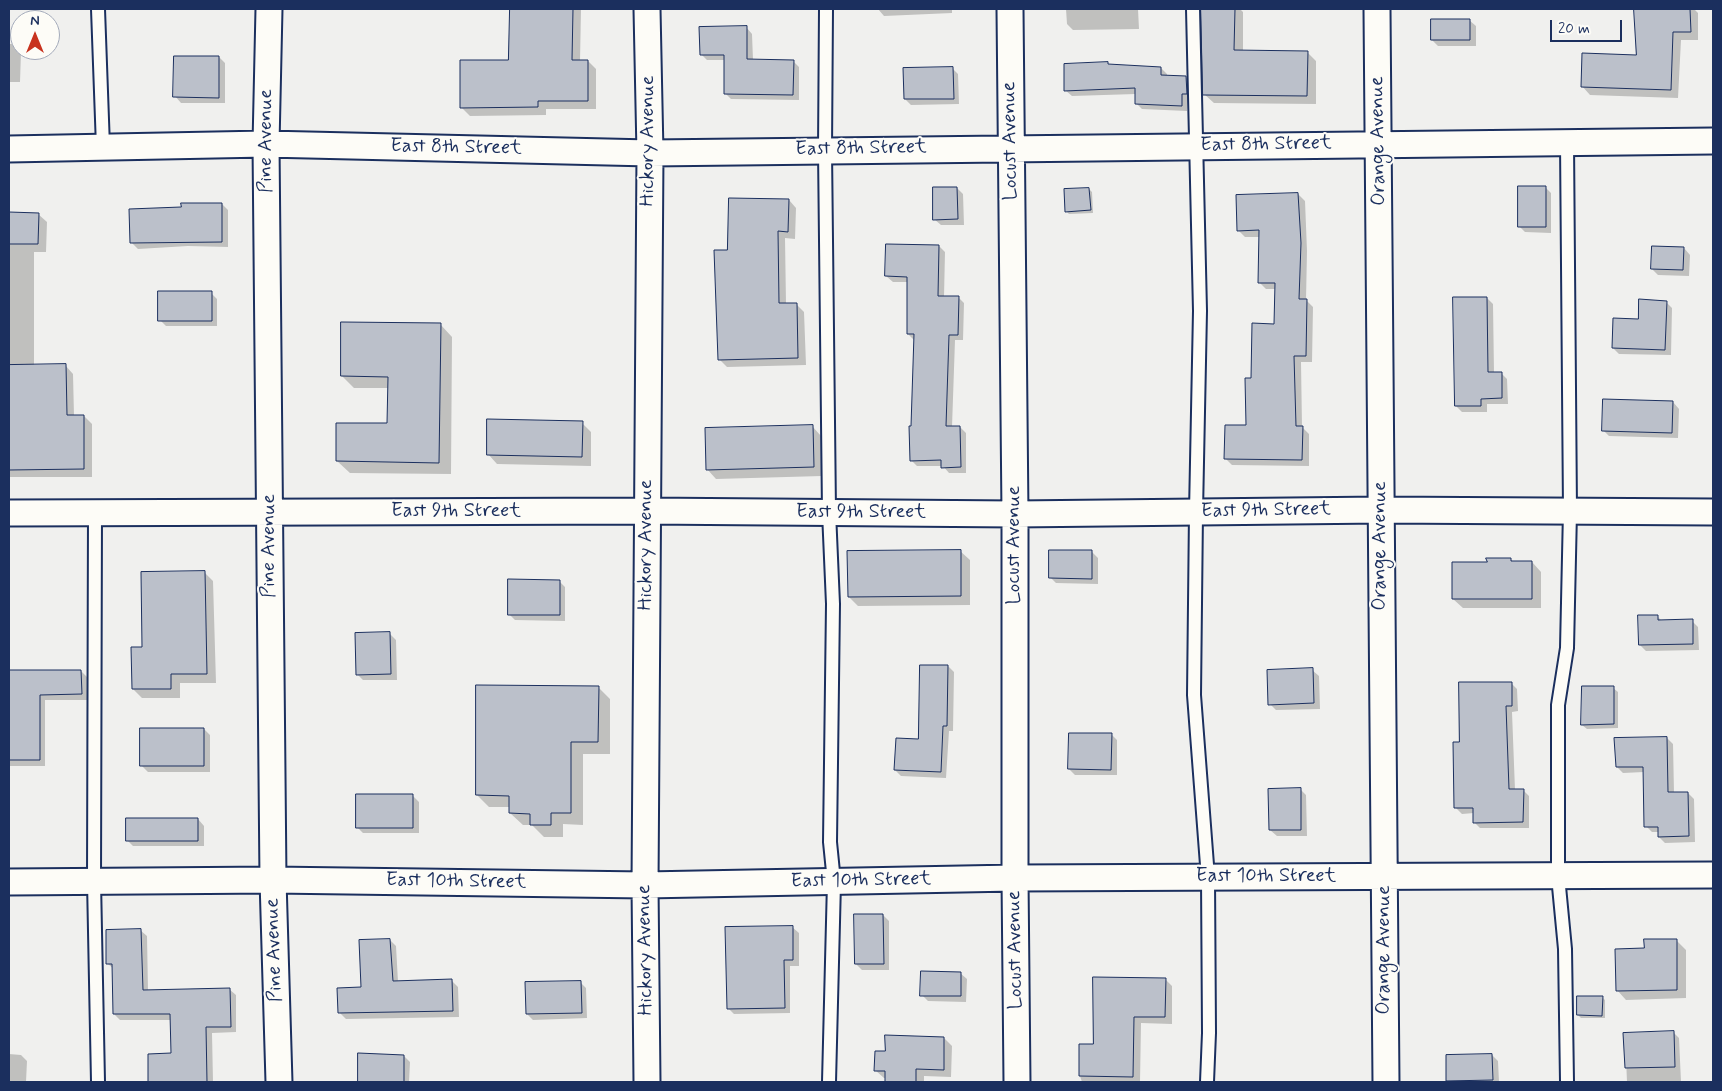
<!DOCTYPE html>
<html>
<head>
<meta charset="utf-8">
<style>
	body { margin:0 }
	#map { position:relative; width:1722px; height:1091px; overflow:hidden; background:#f0f0ee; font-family:Mynerve,sans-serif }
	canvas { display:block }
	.frame { position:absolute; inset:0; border:10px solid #1b2f5e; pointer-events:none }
	.north { position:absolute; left:10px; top:10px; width:50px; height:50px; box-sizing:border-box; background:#fdfcf7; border:1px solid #a3aaba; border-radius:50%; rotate:0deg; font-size:14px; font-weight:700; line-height:20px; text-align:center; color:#1b2f5e }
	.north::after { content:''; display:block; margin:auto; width:18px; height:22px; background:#c8321e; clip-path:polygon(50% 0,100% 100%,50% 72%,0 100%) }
	.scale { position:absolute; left:1550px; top:20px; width:72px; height:22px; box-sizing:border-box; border:2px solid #1b2f5e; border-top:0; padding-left:6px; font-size:15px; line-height:18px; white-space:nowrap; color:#1b2f5e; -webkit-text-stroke:4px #fdfcf7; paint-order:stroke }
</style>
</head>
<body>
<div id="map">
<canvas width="1722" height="1091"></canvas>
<div class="frame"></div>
<div class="north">N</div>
<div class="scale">20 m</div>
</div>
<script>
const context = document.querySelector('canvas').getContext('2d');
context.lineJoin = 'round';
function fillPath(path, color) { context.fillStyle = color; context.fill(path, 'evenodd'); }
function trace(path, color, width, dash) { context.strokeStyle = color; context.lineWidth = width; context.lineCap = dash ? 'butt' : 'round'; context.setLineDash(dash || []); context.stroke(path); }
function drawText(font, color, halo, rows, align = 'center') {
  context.font = font + ' Mynerve,sans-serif'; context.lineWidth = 4; context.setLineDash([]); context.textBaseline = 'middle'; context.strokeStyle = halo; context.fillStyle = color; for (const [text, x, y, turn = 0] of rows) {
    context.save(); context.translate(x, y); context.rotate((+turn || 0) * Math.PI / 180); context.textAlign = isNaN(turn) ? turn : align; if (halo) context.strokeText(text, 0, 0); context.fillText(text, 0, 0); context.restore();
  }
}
const shadow = new Path2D(`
	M511,9H581L580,61H588L596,69V109H546V115L470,116L462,108L509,61Z
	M878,9H952V13L884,16Z
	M1066,9H1138L1139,29L1073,30L1067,24Z
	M1203,9H1240L1243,12V51L1307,52L1316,61V104L1214,103L1204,94Z
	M1636,9H1694L1698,13V40H1681L1678,98L1590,95L1582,86L1637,56Z
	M1469,20L1476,26V46H1438L1432,40Z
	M746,27L752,34L753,60L793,61L799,67V100L731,99L725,93V60H707L701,54Z
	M9,44H15L21,51L20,82H9Z
	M219,57L225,63V103H181L175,96Z
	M1107,63L1109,65L1161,68L1167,74V77H1186L1192,83V100H1188L1187,111L1142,109L1136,103V94L1072,96L1065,90Z
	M952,68L958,74L959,104L911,105L905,99Z
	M1545,187L1551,193V233L1525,232L1519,226Z
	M957,188L963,194L964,225H941L934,219Z
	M1089,189L1092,192L1093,213L1069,214L1066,211Z
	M1298,194L1305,201L1307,251L1306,300L1313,307L1312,362H1301L1302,427L1309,434V466L1232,465L1225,458L1248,426L1252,379L1275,325L1276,289H1266L1259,282L1260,237H1245L1238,230Z
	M789,200L796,208L795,239L785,238L786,304H796L804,312L806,365L727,367L719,359L728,251Z
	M222,204L228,210V247L188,246L138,249L132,243L182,208Z
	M9,213L38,214L47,222L46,252H34V366L65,365L73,374L74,416H84L92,424V477H9Z
	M939,246L945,252L944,297H958L964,303L963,340H955L952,427H960L966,433V473H949L943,466H917L911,460L914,340L908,334V282H893L886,276Z
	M1684,248L1690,255L1689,276L1658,275L1652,269Z
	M211,293L217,299V326H166L160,320Z
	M1487,298L1493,304L1494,373H1501L1507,379L1508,404H1487V412H1462L1456,406Z
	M1666,302L1672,308L1671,355L1619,354L1613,348Z
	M440,324L452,337L451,474L350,473L337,461L388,424L389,388H354L342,376Z
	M1673,402L1679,409L1678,438L1609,436L1603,430Z
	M582,423L591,432V466L497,464L488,454Z
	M812,426L821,436L822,476L716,479L707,469Z
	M960,551L970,560V605L858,606L849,597Z
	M1092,552L1098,558V584L1056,583L1050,577Z
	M1510,559L1514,562H1532L1541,572V608H1463L1453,599Z
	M204,572L213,581L216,683H180V698H142L133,689L143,648Z
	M559,581L565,587V621L515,620L509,614Z
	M1657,616L1662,621H1692L1698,627L1699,650L1646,651L1640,645Z
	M390,634L396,640L397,680H363L357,674Z
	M948,666L954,672L953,731H949L946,778L901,776L895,770L919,740Z
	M1312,670L1319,676L1320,709L1276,710L1270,704Z
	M9,671H81L87,677V700H45V766H9Z
	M1511,683L1517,689L1518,711L1512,712L1515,790H1523L1529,796V828H1480L1474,822V813L1462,814L1456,808Z
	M598,687L610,699V754H583V825L563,824V837H544L532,825H523L510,813V807H489L477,795Z
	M1613,688L1618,692V728L1587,729L1582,725Z
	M204,729L210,735V772H148L142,766Z
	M1111,734L1117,740V775H1075L1069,769Z
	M1667,738L1673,744L1674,793H1688L1694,799L1695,842L1665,843L1659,837V832H1652L1646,826L1644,772L1623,773L1617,767Z
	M1300,789L1306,795L1307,836H1277L1270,830Z
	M413,796L419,802V833H363L357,827Z
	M198,819L204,826V846H133L127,840Z
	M883,915L889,921V970H862L856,964Z
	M792,927L799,933V966H790V1013L734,1014L728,1008Z
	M140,930L147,936L148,991L229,989L236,995V1032L212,1033L213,1082H150L149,1055L172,1054V1020H120L114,1014V969L108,964Z
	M390,940L396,946L398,982L452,981L458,987L459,1017L346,1019L339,1012L362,988Z
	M1676,940L1686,950V998L1626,1000L1617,990L1646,949Z
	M960,973L967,979L966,1002L928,1001L922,995Z
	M1165,979L1172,986V1024L1141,1023L1140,1082H1082L1080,1076L1094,1046Z
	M580,982L586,988L587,1018L533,1020L527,1014Z
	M1602,997L1605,1000V1018H1581L1578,1015Z
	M1673,1032L1679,1038L1681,1082H1627L1625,1034Z
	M944,1038L952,1046L951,1077L924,1076V1082H886V1078H884L875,1070L886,1052Z
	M9,1054L21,1055L27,1061L26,1082H9Z
	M360,1055L404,1056L410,1062L409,1082H359Z
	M1492,1055L1498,1061L1499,1082H1449L1448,1081Z`);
const building = new Path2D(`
	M510,9H573L572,60H588V101H538V107L460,108V60H508Z
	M1201,9H1235L1234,50L1308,51L1307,96L1203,95Z
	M1634,9H1690L1691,32H1673L1671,90L1581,87L1582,53L1636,55Z
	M1431,19H1470V40H1431Z
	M747,26V59L794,60L793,95L724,94V55H700L699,27Z
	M174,56H219V98L173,97Z
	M1108,62V64L1161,67V75L1186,76L1187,94H1182V106L1135,104V88L1064,91V64Z
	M953,67L954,99H904L903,68Z
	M1518,186H1546V227H1518Z
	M933,187H957L958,219L933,220Z
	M1089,188L1091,210L1065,212L1064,189Z
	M1298,193L1301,243L1299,299H1307L1306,356H1294L1296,426H1303L1302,460L1224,459L1225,425H1246L1245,378H1251L1252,323L1274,324L1275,283H1258L1259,230L1237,231L1236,195Z
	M729,198L789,199L788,232L778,231L779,303H797L798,358L718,360L714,250H727Z
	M181,203H222V242L130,243L129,209L181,207Z
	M9,212L39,213L38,244H9Z
	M886,244L939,245L938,296H959L958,335H949L946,426H960L961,467L941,468V460L910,461L909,426H911L914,334H907V277L885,276Z
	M1652,246L1684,247L1683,270L1651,269Z
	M158,291H212V321H158Z
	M1453,297H1487L1488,372H1502V398L1481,399V406H1455Z
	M1639,299L1667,301L1665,350L1612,348L1613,318L1638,319Z
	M341,322L441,323L439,463L336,461V423H387L388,377L341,376Z
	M66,364L67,415H84V469L9,470V365Z
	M1603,399L1673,401L1672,433L1602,431Z
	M487,419L583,421L582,457L487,455Z
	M813,425L814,467L706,470L705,428Z
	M961,550V596L848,597L847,551Z
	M1049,550H1092V579L1049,578Z
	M1486,558H1511V561H1532V599H1452V562H1487Z
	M205,571L207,674H171V689H132L131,647H142L141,572Z
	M508,579L560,580V615H508Z
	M1638,615H1658V620L1693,619V644L1639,645Z
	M390,632L391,674L356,675L355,633Z
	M920,665H948L947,726H943L941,772L894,770L896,738L918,739Z
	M1313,668L1314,703L1268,705L1267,670Z
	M9,670H81L82,694L40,695V760H9Z
	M1459,682H1512V706H1506L1509,789H1524L1523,822L1473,823V808H1454L1453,742H1459Z
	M476,685L599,686L598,742H571V813H551V825H530V814L509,813V796L476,795Z
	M1582,686H1614V724L1581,725Z
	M140,728H204V766H140Z
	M1069,733H1112L1111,770L1068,769Z
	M1667,737L1668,792H1688L1689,836L1658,837V827H1644L1643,767H1616L1614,738Z
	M1301,788V830H1269L1268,789Z
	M356,794H413V828H356Z
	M126,818H198V841H126Z
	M854,914H883L884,964H855Z
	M793,926V960H784L785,1008L727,1009L725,927Z
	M141,929L143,990L230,988L231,1027H206L207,1082H148V1054L171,1053L170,1014H113L112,964H106V930Z
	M390,939L393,981L452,979L453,1011L338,1013L337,988L361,987L359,940Z
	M1644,939H1677V990L1616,991L1615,949L1644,948Z
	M921,971L961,972V996H920Z
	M1093,977L1166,978L1165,1017H1134L1133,1077L1079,1076V1044H1093Z
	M581,981L582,1013L526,1014L525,982Z
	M1577,996H1603L1602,1016L1577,1015Z
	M1674,1031L1675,1067L1625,1068L1623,1033Z
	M885,1035L944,1037V1070L916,1069V1082H885V1071H874L875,1051H885Z
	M358,1053L404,1055V1082H358Z
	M1492,1054L1493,1080L1446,1081V1055Z`);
const service = new Path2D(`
	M98,9L103,147
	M826,9L825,150L829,512L833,604L830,842L834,882L829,1082
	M1193,9L1200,311L1196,512L1194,695L1208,878L1209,1033L1207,1082
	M1567,142L1570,511L1567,648L1558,705V876L1565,949L1567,1082
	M95,513L94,881L98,1082`);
const minor = new Path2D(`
	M269,9L266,144L273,880L279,1082
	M647,9L650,153L645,885L647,1082
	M1010,9L1015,514V878L1017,1082
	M1377,9L1386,1082
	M9,149L266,144L650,153L1713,141
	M9,513L647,511L1015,514L1381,510L1713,512
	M9,882L273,880L645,885L1015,878L1713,875`);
const streetNames = [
	["Pine Avenue",267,141,-90],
	["Hickory Avenue",649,141,-90],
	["Locust Avenue",1011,141,-91],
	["Orange Avenue",1379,141,-91],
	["East 8th Street",1266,145,-1],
	["East 8th Street",456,148,1],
	["East 8th Street",861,149,-1],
	["East 9th Street",1266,511,-1],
	["East 9th Street",456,512],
	["East 9th Street",861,513],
	["Hickory Avenue",647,545,-90],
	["Locust Avenue",1015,545,-90],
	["Pine Avenue",270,546,-90],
	["Orange Avenue",1381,546,-90],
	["East 10th Street",1266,877],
	["East 10th Street",861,881,-1],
	["East 10th Street",456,882,1],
	["Pine Avenue",275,950,-92],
	["Hickory Avenue",646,950,-91],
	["Locust Avenue",1016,950,-91],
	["Orange Avenue",1385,950,-90]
];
fillPath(shadow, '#0003');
fillPath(building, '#bbc0ca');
trace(building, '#1b2f5e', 1);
trace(service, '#1b2f5e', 16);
trace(minor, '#1b2f5e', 29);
trace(service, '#fdfcf7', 12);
trace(minor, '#fdfcf7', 25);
drawText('20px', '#1b2f5e', '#fdfcf7', streetNames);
</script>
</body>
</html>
